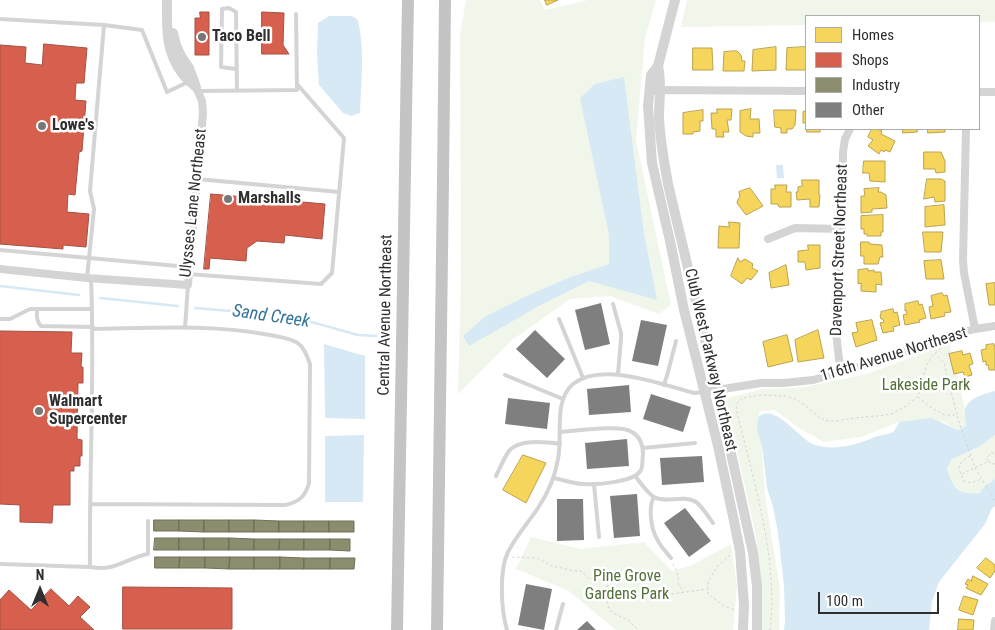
<!DOCTYPE html>
<html>
<head>
<meta charset="utf-8">
<style>
	body { margin:0 }
	#map { position:relative; width:995px; height:630px; overflow:hidden; background:#fff; font-family:"Roboto Condensed",sans-serif }
	canvas { display:block }
	.legend { position:absolute; left:805px; top:15px; width:175px; height:115px; box-sizing:border-box; background:#fff; border:1px solid #acacac; margin:0; padding:6px 9px; list-style:none; font-size:15px; color:#2f2f2f }
	.legend li { display:flex; align-items:center; gap:10px; height:25px }
	.legend b { width:25px; border:1px solid #acacac }
	.north { position:absolute; left:15px; top:565px; width:50px; height:50px; -webkit-text-stroke:4px #fff; paint-order:stroke; rotate:0deg; font-size:14px; font-weight:700; line-height:20px; text-align:center; color:#2f2f2f }
	.north::after { content:''; display:block; margin:auto; width:18px; height:22px; background:#2f2f2f; clip-path:polygon(50% 0,100% 100%,50% 72%,0 100%) }
	.scale { position:absolute; left:818px; top:592px; width:121px; height:22px; box-sizing:border-box; border:2px solid #2f2f2f; border-top:0; padding-left:6px; font-size:15px; line-height:18px; white-space:nowrap; color:#2f2f2f; -webkit-text-stroke:4px #fff; paint-order:stroke }
</style>
</head>
<body>
<div id="map">
<canvas width="995" height="630"></canvas>
<ul class="legend">
<li><b style="height:14px;background:#f6d55c"></b>Homes</li>
<li><b style="height:14px;background:#d6604d"></b>Shops</li>
<li><b style="height:14px;background:#8c8c6e"></b>Industry</li>
<li><b style="height:14px;background:#7f7f7f"></b>Other</li>
</ul>
<div class="north">N</div>
<div class="scale">100 m</div>
</div>
<script>
const context = document.querySelector('canvas').getContext('2d');
context.lineJoin = 'round';
function fillPath(path, color) { context.fillStyle = color; context.fill(path, 'evenodd'); }
function trace(path, color, width, dash) { context.strokeStyle = color; context.lineWidth = width; context.lineCap = dash ? 'butt' : 'round'; context.setLineDash(dash || []); context.stroke(path); }
function drawText(font, color, halo, rows, align = 'center') {
  context.font = font + ' "Roboto Condensed",sans-serif'; context.lineWidth = 5; context.setLineDash([]); context.textBaseline = 'middle'; context.strokeStyle = halo; context.fillStyle = color; for (const [text, x, y, turn = 0] of rows) {
    context.save(); context.translate(x, y); context.rotate((+turn || 0) * Math.PI / 180); context.textAlign = isNaN(turn) ? turn : align; if (halo) context.strokeText(text, 0, 0); context.fillText(text, 0, 0); context.restore();
  }
}
const green = new Path2D(`
	M466,0H540L545,10L588,0H656L645,38L636,140L671,305L659,314L610,296L570,299L512,340L458,394L461,281L460,35Z
	M687,0H995V22H979V16H806V25L681,27Z
	M950,343L965,410L966,426L958,430L943,422H899L861,437L824,442L799,428L775,410L759,411L765,495L780,589L779,630H759L761,609L756,536L731,424L719,400L763,389L800,388L867,374Z
	M995,435V479C989,484 984,486 980,493C968,494 959,493 952,482C950,479 949,476 948,471C945,456 966,454 976,449C983,445 989,439 995,435Z
	M531,537L581,549L644,542L672,571L690,566L731,544L737,587L733,630H616L569,591L516,569Z`);
const water = new Path2D(`
	M329,16H352L358,20C365,51 361,82 360,113L351,116L343,113L319,85L317,54L318,23Z
	M624,77L644,233L657,300L589,281L537,307L469,346L463,336L486,316L529,295L568,278L609,264V235L580,98L595,84Z
	M776,165H783L784,178H777Z
	M324,344L365,356V419L325,418Z
	M995,391V435L979,447L952,459L947,468C953,488 957,495 980,493C984,485 988,485 995,479V506C989,510 989,518 985,524L939,582L932,601L929,630H784L785,621L784,585L778,533L773,507L767,488L762,446L757,429L758,417C776,402 798,439 815,445C834,451 857,445 875,437C880,435 888,435 893,432C895,430 898,425 899,422L931,418L958,430L966,426C966,421 964,414 965,410C968,397 985,394 995,391Z
	M364,435L363,502H325V436Z`);
const homes = new Path2D(`
	M545,0H558L547,5Z
	M776,47V70L752,71L753,50Z
	M806,47V70H786L787,48Z
	M693,48H712L713,70H693Z
	M737,51L741,55L742,61H745L744,71H723L724,52Z
	M717,109H732L731,120H727L729,132H723L724,137H716V130L715,129H712L711,113H717Z
	M751,109L750,119H759L760,133H753V137L746,136L740,132V111Z
	M703,110V121H700V131L693,132V134H683V113Z
	M774,110H796L795,125L792,129H787V133H781V128L775,127Z
	M806,111V123H803V112Z
	M807,129H820V132H807Z
	M872,129H877L882,131L881,134L895,141L890,152L885,150L884,152L881,150L879,154L868,146L873,140L868,137Z
	M903,129H918L917,132L903,133Z
	M928,129H945V132L928,133Z
	M924,152H941L945,161V172L936,173L935,169H924Z
	M864,161H885V182L870,181L869,173H863Z
	M927,179H941L945,181V201L935,202L934,197L924,199Z
	M802,180H819V195H820L819,207H810V199L797,200L796,192H798V187L802,186Z
	M775,185H787L786,192H791V207H779L778,204H771V189H775Z
	M750,188L763,206L746,215L737,203L738,199L740,197L739,192Z
	M879,188L878,192H881L886,195L887,208L872,209V212L861,213V196H865L864,189Z
	M944,205L945,225L925,227V207Z
	M883,215V232H881V236H867V234H864V229H861V216Z
	M729,222L740,223L739,248H718L719,226L729,227Z
	M923,232H943L941,252H925Z
	M861,242H869L870,244L882,245L883,257H880L878,264H864V256H861Z
	M808,245H820V268L806,270L805,262H798V251L808,250Z
	M738,258L740,262L745,259L753,264L752,268L758,271L751,280L747,278L742,284L731,276Z
	M941,260L944,279H926L924,261Z
	M786,265L789,285L771,288L769,273Z
	M868,269V271L874,270V272H881L882,285L876,284V292L861,291V283L858,284V270Z
	M995,283V305H989L986,284Z
	M942,293L944,296L947,295L951,312L944,313L945,316L931,319L929,307L933,306L931,296Z
	M918,301L919,305L922,304L926,318L919,320L920,322L905,325L903,315L907,314L906,310L905,311V304Z
	M893,309L894,313L897,312L900,325L893,327L894,331L883,333L880,323L884,322L883,319H881L880,315L881,314V312Z
	M872,320L877,340L856,347L852,333L858,332L856,323Z
	M818,330L824,358L798,362L795,340Z
	M787,335L793,361L768,367L763,342Z
	M994,344L995,348V370H989L988,365H986V361L983,362L981,350L986,349V345Z
	M962,351L963,355L970,353L973,364L969,365L972,375L965,377L963,372L954,374L949,354Z
	M523,455L546,463L526,503L503,490Z
	M986,558L995,565V571L990,578L977,568Z
	M973,576L988,584L981,595L966,588L968,585L965,584L968,579L971,581Z
	M964,596L978,600L973,615L959,610Z
	M959,619L974,620L973,630H958Z`);
const shops = new Path2D(`
	M200,12H209V55H195V18H200Z
	M262,12L284,13L283,45L289,54H262Z
	M44,44L87,48L84,83H76L75,100L86,101L82,151L79,152L75,195L68,194L67,212L89,214L86,247L63,245V249L0,244V45L26,47L25,63L42,65Z
	M211,194L325,204L322,239L285,235L284,243L257,241L247,248L246,261L210,258L209,269H204Z
	M0,331L72,332L71,353H82L81,367H83V383H78L77,439L82,440V456H80V466H74V471H70V505H53L52,523L20,522V505L0,504Z
	M123,587L232,588V629H123Z
	M51,589L69,606L78,596L90,607L80,617L94,630H0V600L9,590L31,610Z`);
const industry = new Path2D(`
	M154,520H179V531H154Z
	M179,520H204V532L179,531Z
	M204,520H229V532H204Z
	M229,520H254V532H229Z
	M254,520L279,521V532H254Z
	M279,521H304V532H279Z
	M304,521H329V532H304Z
	M329,521H354V532H329Z
	M155,538H179V550H154Z
	M179,538H204V550H179Z
	M204,538H229V550H204Z
	M229,538L254,539V550H229Z
	M254,539H280L279,550H254Z
	M280,539H304V550H279Z
	M304,539H330V550H304Z
	M330,539H350V551L330,550Z
	M155,557H180L179,568H155Z
	M180,557H205V568H179Z
	M205,557H230L229,569L205,568Z
	M230,557H254V569H229Z
	M254,557H280V569H254Z
	M280,557L304,558V569H280Z
	M304,558H330V569H304Z
	M330,558H355L354,569H330Z`);
const stream = new Path2D(`
	M0,286L79,295
	M100,298L178,306
	M195,308L290,316L358,335L376,336`);
const building = new Path2D(`
	M601,303L610,344L585,350L575,310Z
	M641,320L667,325L658,366L632,361Z
	M535,330L565,359L547,378L516,349Z
	M629,385L631,412L589,415L587,389Z
	M651,394L691,407L683,432L643,419Z
	M508,398L550,403L547,429L505,424Z
	M627,439L629,466L587,469L585,443Z
	M702,456L704,482L662,485L660,458Z
	M637,494L640,536L614,538L610,496Z
	M557,499H583L584,540L557,541Z
	M685,508L711,541L689,557L664,523Z
	M526,584L552,589L544,630L518,625Z
	M587,621L596,630H577Z`);
const path = new Path2D(`
	M918,397L930,407L945,415H957L944,363L935,353
	M957,416L975,468L995,501
	M970,456C955,465 958,468 964,481C971,484 976,482 982,478
	M988,461L987,458L991,453H995
	M962,474L989,461L990,463L995,464
	M730,555L716,568L708,582V594L724,606L735,610
	M512,557L537,558L552,566L575,571H581L589,579L601,577L607,582
	M673,564L677,571L679,586L684,591
	M620,590L610,591L607,587L610,578L619,581L620,590L664,595L708,589
	M609,592L606,599L609,609L613,613L628,620L638,630
	M770,630C779,561 753,479 737,412L736,405L742,398L761,395L785,396L795,399L806,406L820,418L828,421H836L854,418L877,416L892,414L906,406L918,396L926,366L931,357L942,347`);
const service = new Path2D(`
	M0,19L104,25
	M236,69L221,67L222,9L229,8L236,12L237,91
	M198,91L297,90L296,14
	M197,179L339,192
	M0,250L189,267
	M188,274L321,284L332,273L344,138L297,84
	M87,278L94,209L90,191L104,25L142,30L167,92L188,82
	M613,304L621,333V339L618,374
	M37,309C37,315 36,321 41,326L93,327
	M0,319H10L30,309H92
	M559,319L583,378
	M185,328L188,285
	M505,375L563,399
	M664,385L668,372L676,341
	M643,448L695,443
	M496,476C500,468 504,458 509,451C519,439 547,442 560,444
	M635,476C641,483 646,492 654,497C666,504 683,494 696,502C703,507 708,517 713,523
	M554,478C564,480 574,484 584,484C597,485 635,482 641,470C643,466 642,459 643,455C643,446 641,437 632,432C621,424 576,431 560,432
	M594,484L599,537
	M654,497C648,507 651,529 657,539C660,546 666,552 671,558
	M90,504L285,505C299,502 305,497 309,483L310,364C308,358 304,348 299,344C292,338 279,337 270,335C212,324 152,328 93,329
	M0,564L90,567C89,471 95,374 91,278
	M90,567C97,568 104,569 110,567C123,564 135,556 148,554V521
	M507,630C501,610 499,570 508,552C516,536 528,523 538,508C548,493 555,477 558,459C563,436 553,401 573,384C602,361 663,385 694,393L704,392
	M556,630L563,604`);
const minor = new Path2D(`
	M656,91L661,90L806,91
	M979,92H995
	M966,129L963,260L964,273L975,329
	M768,239L795,228L841,229
	M0,269L87,278L188,285L203,113L202,101L196,87
	M842,372L839,359L835,324V304L841,253L843,152L845,139L850,129
	M704,392L761,383H783L813,380L873,363L945,337L975,329L995,326
	M994,630L995,621`);
const tertiary = new Path2D(`
	M167,0C167,26 165,51 182,73C185,78 191,82 196,87
	M675,0L658,66L651,75L648,106L652,163L670,241L684,310L718,446L734,521L740,551L744,605L743,630
	M173,33L176,45L181,56L189,68L195,84
	M658,66C662,83 659,99 659,117C660,140 664,162 668,184L717,390L753,553L757,586V630`);
const trunk = new Path2D(`
	M397,630L408,0
	M437,630L443,180L445,0`);
const markers = [
	[202,37,5,"#787878"],
	[42,126,5,"#787878"],
	[228,199,5,"#787878"],
	[39,411,5,"#787878"]
];
const poiNames = [
	["Taco Bell",212,37],
	["Lowe's",52,126],
	["Marshalls",238,199],
	["Walmart",49,402],
	["Supercenter",49,420]
];
const streetNames = [
	["Ulysses Lane Northeast",194,203,-84],
	["Davenport Street Northeast",840,250,-88],
	["Central Avenue Northeast",386,315,-89],
	["116th Avenue Northeast",894,355,-17],
	["Club West Parkway Northeast",710,360,77]
];
const parkNames = [
	["Lakeside Park",926,386],
	["Pine Grove",627,577],
	["Gardens Park",627,595]
];
const waterNames = [
	["Sand Creek",271,317,8]
];
fillPath(green, '#f1f6eb');
fillPath(water, '#d7e9f4');
fillPath(homes, '#f6d55c');
trace(homes, '#baa34e', 1);
fillPath(shops, '#d6604d');
trace(shops, '#a45144', 1);
fillPath(industry, '#8c8c6e');
trace(industry, '#70705b', 1);
trace(stream, '#d7e9f4', 2.5);
fillPath(building, '#7f7f7f');
trace(path, '#d4d4d4', 1, [2.5, 2.5]);
trace(service, '#d4d4d4', 4);
trace(minor, '#d4d4d4', 8);
trace(tertiary, '#d4d4d4', 10);
trace(trunk, '#c4c4c4', 12);
for (const [x, y, r, color] of markers) { const dot = new Path2D(); dot.arc(x, y, r, 0, 2 * Math.PI); context.fillStyle = color; context.fill(dot); trace(dot, '#fff', 2); }
drawText('bold 16px', '#2f2f2f', '#fff', poiNames, 'left');
drawText('16px', '#2f2f2f', '#fff', streetNames);
drawText('16px', '#527037', '#fff', parkNames);
drawText('italic 18px', '#34749a', '#fff', waterNames);
</script>
</body>
</html>
